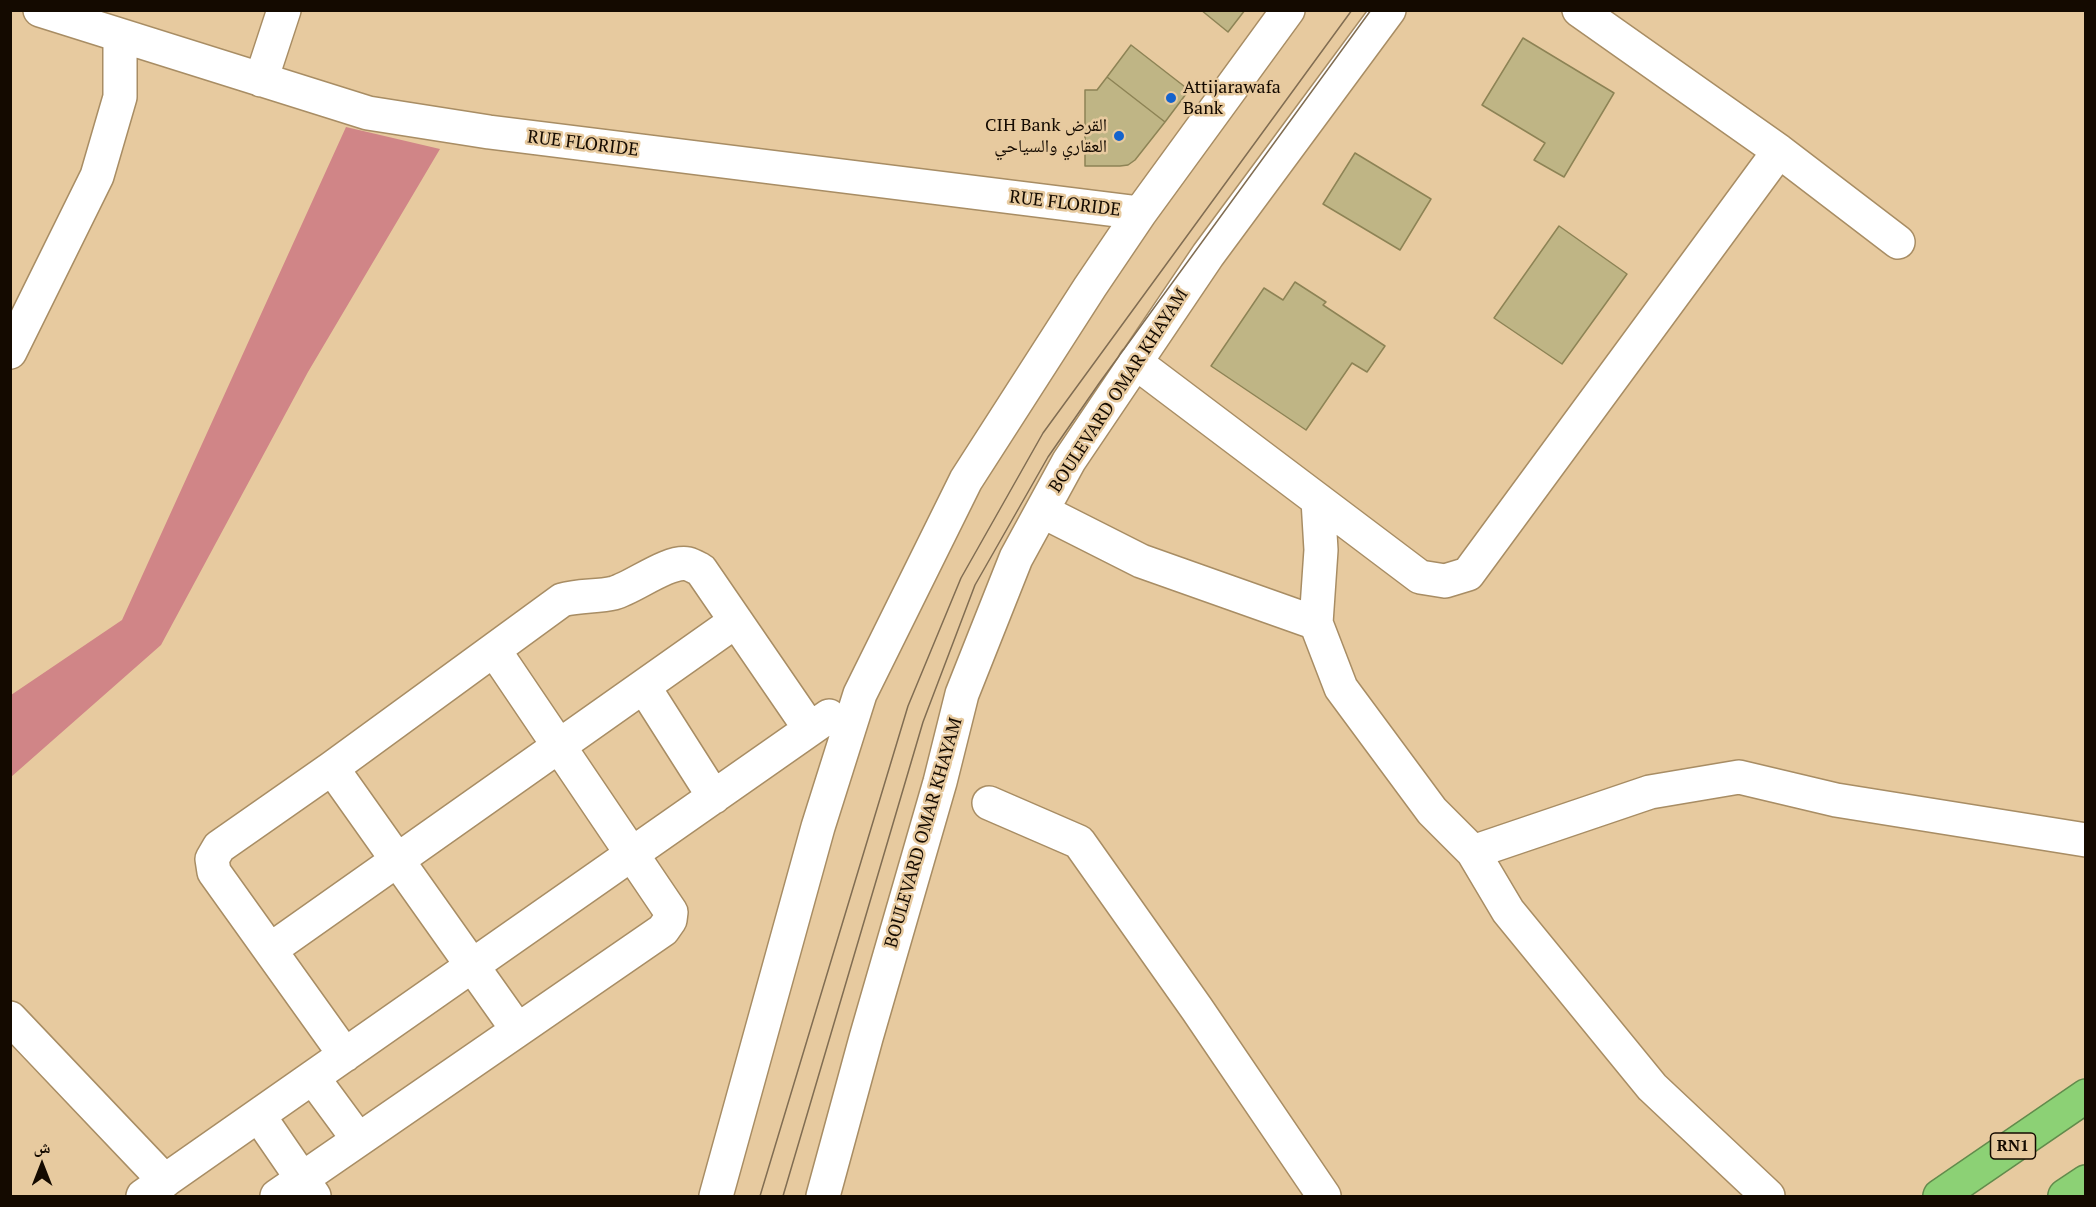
<!DOCTYPE html>
<html>
<head>
<meta charset="utf-8">
<style>
	body { margin:0 }
	#map { position:relative; width:2096px; height:1207px; overflow:hidden; background:#e7ca9f; font-family:"PT Serif","Noto Naskh Arabic",serif }
	canvas { display:block }
	.frame { position:absolute; inset:0; border:12px solid #140a00; pointer-events:none }
	.north { position:absolute; left:12px; top:1135px; width:60px; height:60px; -webkit-text-stroke:4px #e7ca9f; paint-order:stroke; rotate:0deg; font-size:16px; font-weight:700; line-height:24px; text-align:center; color:#140a00 }
	.north::after { content:''; display:block; margin:auto; width:21px; height:27px; background:#140a00; clip-path:polygon(50% 0,100% 100%,50% 72%,0 100%) }
</style>
</head>
<body>
<div id="map">
<canvas width="2096" height="1207"></canvas>
<div class="frame"></div>
<div class="north">ش</div>
</div>
<script>
const context = document.querySelector('canvas').getContext('2d');
context.lineJoin = 'round';
function fillPath(path, color) { context.fillStyle = color; context.fill(path, 'evenodd'); }
function trace(path, color, width, dash) { context.strokeStyle = color; context.lineWidth = width; context.lineCap = dash ? 'butt' : 'round'; context.setLineDash(dash || []); context.stroke(path); }
function drawText(font, color, halo, rows, align = 'center') {
  context.font = font + ' "PT Serif","Noto Naskh Arabic",serif'; context.lineWidth = 5; context.setLineDash([]); context.textBaseline = 'middle'; context.strokeStyle = halo; context.fillStyle = color; for (const [text, x, y, turn = 0] of rows) {
    context.save(); context.translate(x, y); context.rotate((+turn || 0) * Math.PI / 180); context.textAlign = isNaN(turn) ? turn : align; if (halo) context.strokeText(text, 0, 0); context.fillText(text, 0, 0); context.restore();
  }
}
const green = new Path2D(`
	M346,127L440,149L308,372L161,645L11,777V695L122,620Z`);
const building = new Path2D(`
	M1201,10H1245L1228,32Z
	M1523,38L1614,93L1564,177L1534,160L1545,143L1482,105Z
	M1131,45L1189,90L1165,122L1107,77Z
	M1107,77L1165,122L1135,160L1128,165L1120,166H1085V90H1097Z
	M1355,153L1431,199L1400,250L1323,204Z
	M1559,226L1627,274L1562,364L1494,318Z
	M1295,282L1326,302L1323,305L1385,346L1367,372L1352,363L1306,430L1211,366L1264,288L1283,300Z`);
const minor = new Path2D(`
	M40,10L368,113L489,132L1140,213
	M1579,10L1779,151L1898,242
	M261,80L284,10
	M10,352L97,176L120,97V36
	M1135,362L1420,577L1445,581L1468,574L1779,151
	M1318,500L1321,550L1316,623L1341,688L1432,811L1473,852L1508,911L1652,1087L1768,1196
	M1042,511L1141,561L1316,623
	M644,687L714,797
	M332,768L517,1029
	M989,803L1079,842L1197,1009L1324,1196
	M1473,852L1650,792L1739,777L1836,800L2086,840
	M270,950L736,621
	M10,1018L165,1181
	M345,1055L214,872L212,859L219,847L332,768L562,600C579,595 597,597 614,593C635,587 668,560 688,564C692,565 697,568 701,570L810,729
	M313,1078L358,1139
	M259,1116L314,1196
	M143,1196L829,716
	M277,1196L663,930L670,920L671,912L494,650
	M716,1196L818,827L860,694L966,480L1090,287L1140,213L1288,10
	M823,1196L866,1038L940,782L962,694L1016,558L1069,461L1208,255L1389,10`);
const highway = new Path2D(`
	M1940,1196L2086,1096
	M2065,1196L2086,1182`);
const tram = new Path2D(`
	M760,1196L908,706L961,578L1043,433L1352,10
	M783,1196L923,722L975,585L1048,457L1100,382L1371,10`);
const markers = [
	[1171,98,6,"#1463cd"],
	[1119,136,6,"#1463cd"]
];
const shields = [
	[2013,1146,45]
];
const shieldNames = [
	["RN1",2013,1146]
];
const poiNames = [
	["Attijarawafa",1183,88],
	["Bank",1183,109],
	["CIH Bank القرض",1107,126,"right"],
	["العقاري والسياحي",1107,147,"right"]
];
const streetNames = [
	["RUE FLORIDE",583,144,7],
	["RUE FLORIDE",1065,204,7],
	["BOULEVARD OMAR KHAYAM",1119,391,-57],
	["BOULEVARD OMAR KHAYAM",924,833,-74]
];
fillPath(green, '#d08587');
fillPath(building, '#bfb585');
trace(building, '#8d8355', 1.5);
trace(minor, '#a88d64', 36);
trace(highway, '#628b4c', 36);
trace(minor, '#fff', 33);
trace(highway, '#8cd175', 33);
trace(tram, '#816d52', 1.5);
for (const [x, y, r, color] of markers) { const dot = new Path2D(); dot.arc(x, y, r, 0, 2 * Math.PI); context.fillStyle = color; context.fill(dot); trace(dot, '#e7ca9f', 2); }
for (const [x, y, w] of shields) { const box = new Path2D(); box.roundRect(x - w / 2, y - 13, w, 26, 4.5); context.fillStyle = '#e7ca9f'; context.fill(box); trace(box, '#140a00', 1.5); }
drawText('bold 16px', '#140a00', null, shieldNames);
drawText('18px', '#140a00', '#e7ca9f', poiNames, 'left');
drawText('18px', '#140a00', '#e7ca9f', streetNames);
</script>
</body>
</html>
